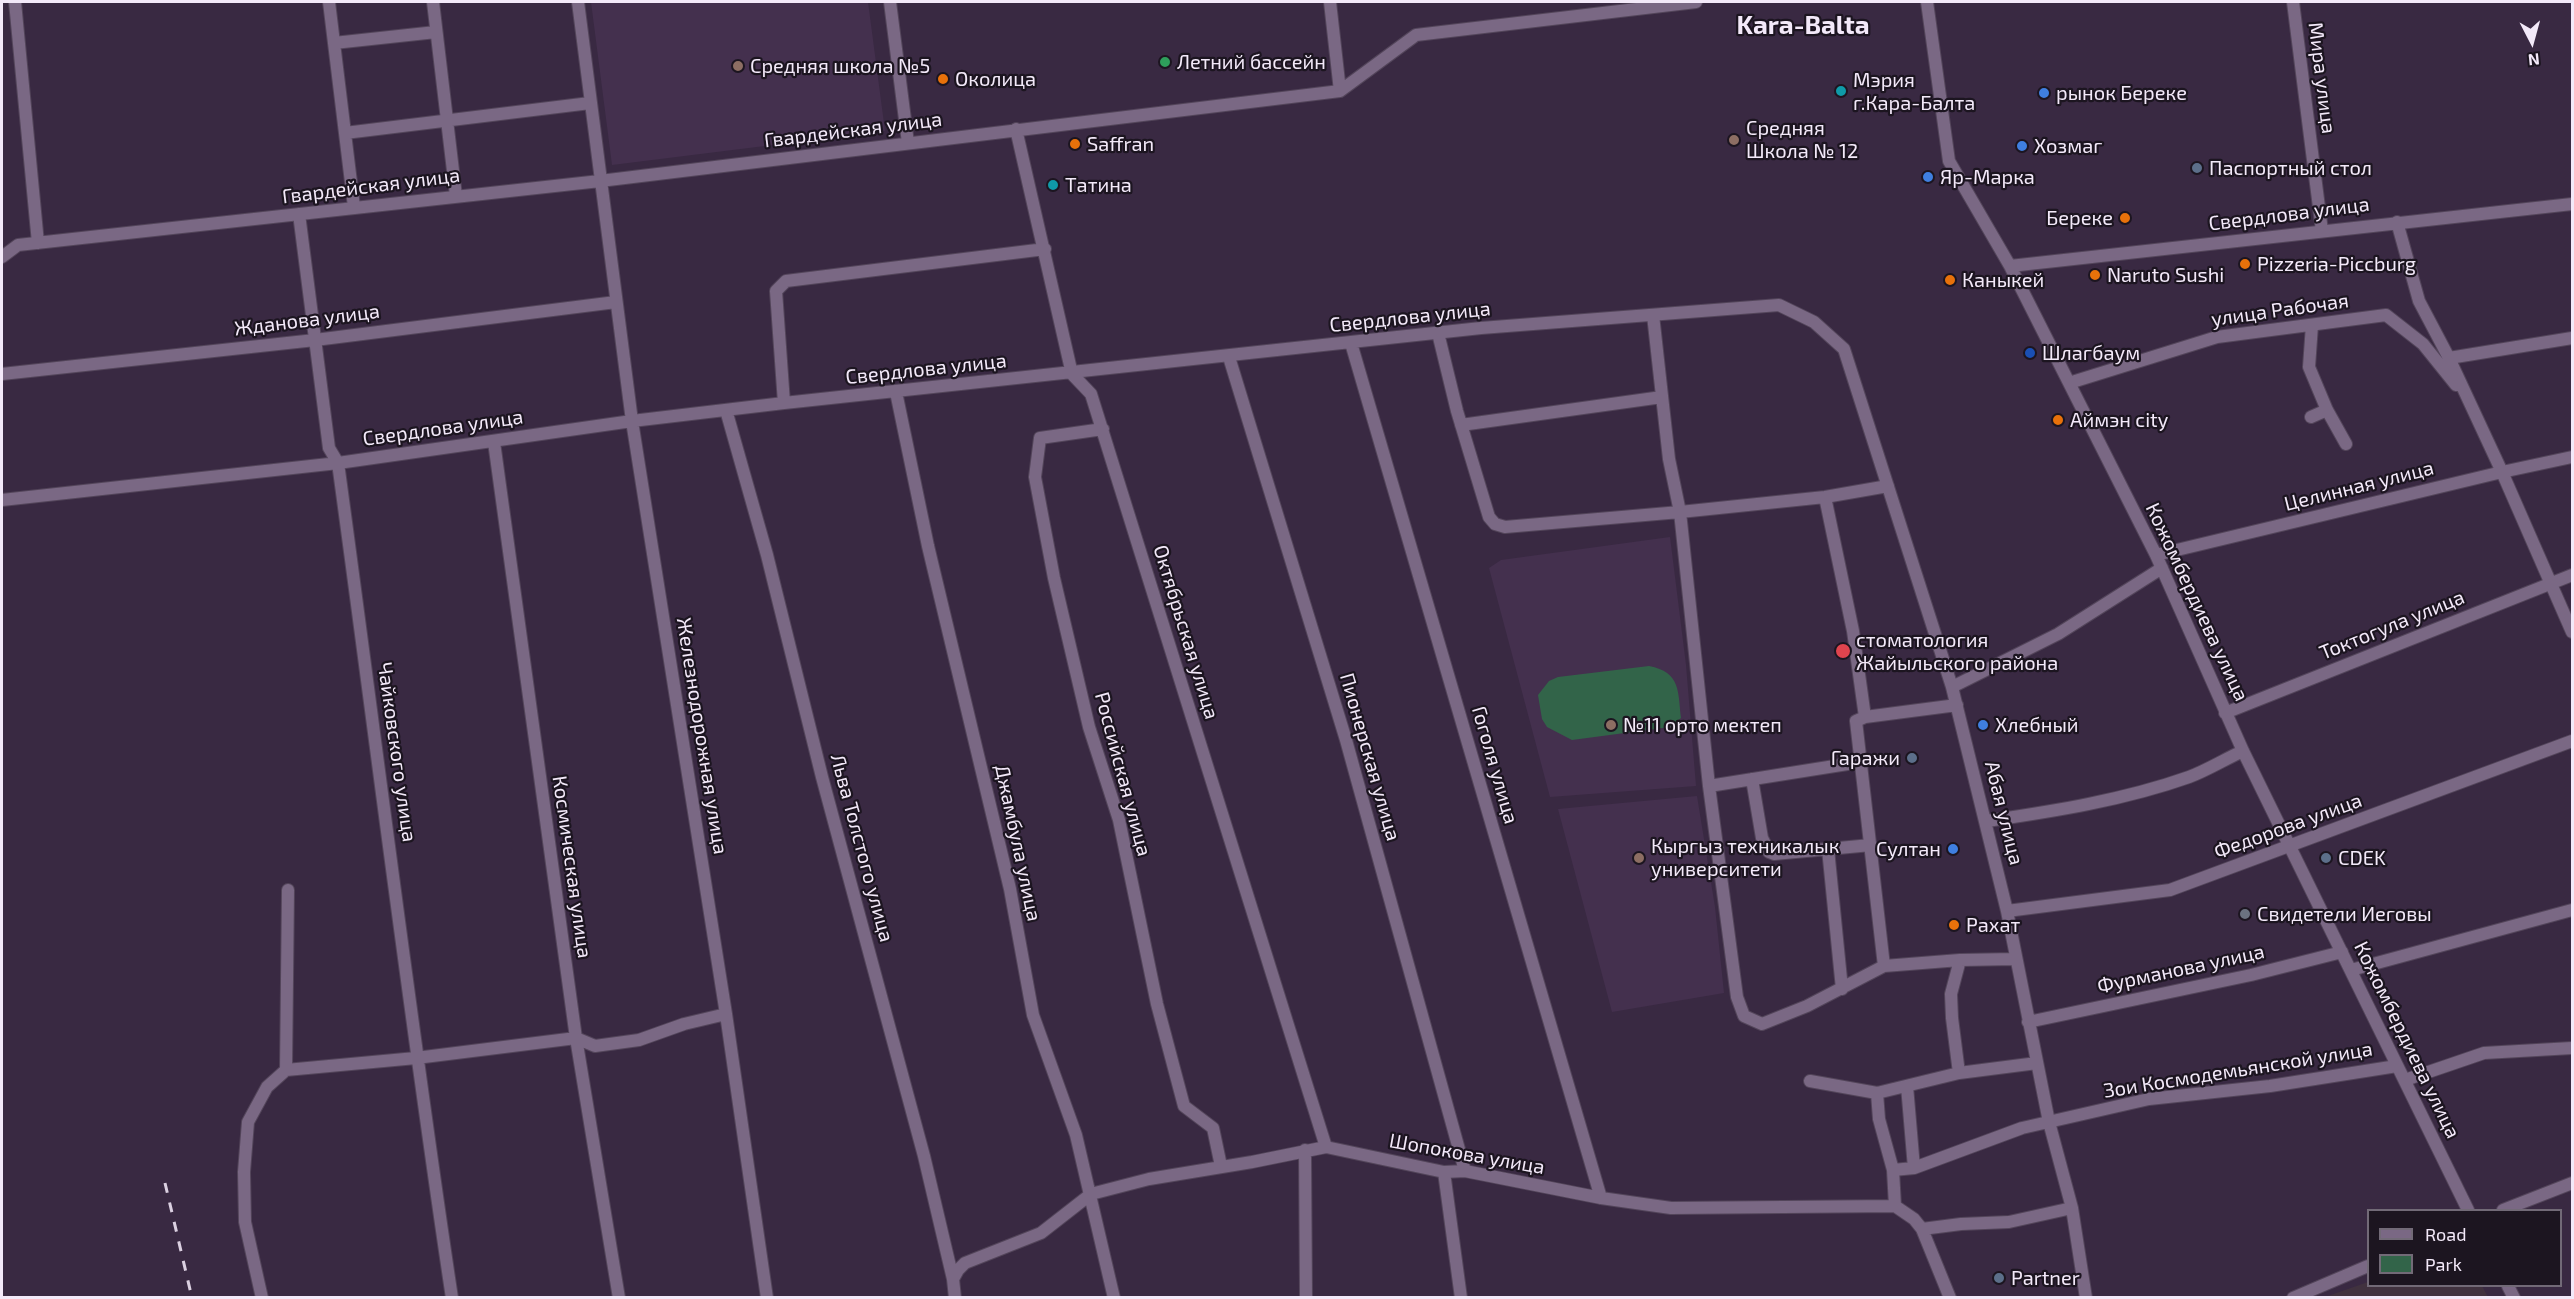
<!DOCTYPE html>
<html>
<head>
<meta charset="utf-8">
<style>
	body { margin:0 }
	#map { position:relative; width:2574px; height:1299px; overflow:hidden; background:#392942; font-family:"Exo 2",sans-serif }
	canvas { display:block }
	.frame { position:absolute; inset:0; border:3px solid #f3e9f9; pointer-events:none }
	.legend { position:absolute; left:2367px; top:1209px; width:195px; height:78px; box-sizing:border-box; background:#1c1520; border:2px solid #726a77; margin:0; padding:8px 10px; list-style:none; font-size:18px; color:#f3e9f9 }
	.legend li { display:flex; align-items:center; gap:12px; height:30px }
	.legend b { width:30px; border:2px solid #726a77 }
	.north { position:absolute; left:2502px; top:12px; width:60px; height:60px; -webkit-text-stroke:4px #1c1520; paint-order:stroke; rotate:174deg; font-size:16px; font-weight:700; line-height:24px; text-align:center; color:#f3e9f9 }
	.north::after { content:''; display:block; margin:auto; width:21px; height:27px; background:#f3e9f9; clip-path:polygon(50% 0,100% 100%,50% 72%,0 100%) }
</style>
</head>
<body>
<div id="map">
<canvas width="2574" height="1299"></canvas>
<div class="frame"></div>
<ul class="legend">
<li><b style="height:8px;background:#7a6884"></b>Road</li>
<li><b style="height:16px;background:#326449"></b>Park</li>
</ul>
<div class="north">N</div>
</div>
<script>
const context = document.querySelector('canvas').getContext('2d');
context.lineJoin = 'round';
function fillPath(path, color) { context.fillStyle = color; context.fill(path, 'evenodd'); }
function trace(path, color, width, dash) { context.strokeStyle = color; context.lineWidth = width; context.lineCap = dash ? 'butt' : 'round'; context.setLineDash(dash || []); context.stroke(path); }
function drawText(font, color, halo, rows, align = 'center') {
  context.font = font + ' "Exo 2",sans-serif'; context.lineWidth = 4.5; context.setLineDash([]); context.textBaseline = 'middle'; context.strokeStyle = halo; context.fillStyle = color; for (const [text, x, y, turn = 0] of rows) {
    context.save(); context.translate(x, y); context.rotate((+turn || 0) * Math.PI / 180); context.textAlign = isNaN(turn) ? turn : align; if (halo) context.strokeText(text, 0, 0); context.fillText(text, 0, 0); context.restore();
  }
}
const built = new Path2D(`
	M591,2H868L885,131L612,165Z
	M1670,537L1686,665L1696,786L1550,797L1489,568L1501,560Z
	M1697,796L1715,907L1724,993L1612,1012L1558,809Z`);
const industrial = new Path2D(`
	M2368,1282V1286H2482L2488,1297H2325Z`);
const green = new Path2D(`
	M1649,666C1681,672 1678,692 1681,718L1670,727L1572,740L1547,727L1542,719L1538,695L1549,681L1558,677Z`);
const minor = new Path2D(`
	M15,2L38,243
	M329,2L354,207
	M433,2L456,196
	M578,2L632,421L726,1014L767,1298
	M890,2L908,143
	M1330,2L1340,91
	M1927,2L1949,161L2010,266L2156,555L2243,751L2468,1210
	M2293,2L2322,231
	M334,43L436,32
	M1016,129L1072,374L1091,394L1326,1147
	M345,133L590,103
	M299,214L329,448L338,463C376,741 410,1020 452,1298
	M2397,222L2419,301L2449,358L2502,472L2572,632
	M2,257L18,245L600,181L1340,91L1416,35L1696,2
	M2010,266L2572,204
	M2312,325L2309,367L2327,410L2346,444
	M1438,333L1457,411L1489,517L1495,524L1505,527L1680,512L1669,459L1653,315
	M1351,343L1601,1198
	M1229,357L1346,740L1465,1171
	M2449,358L2572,338
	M2,374L315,340L616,302
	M2069,383L2217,337L2386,315L2423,344L2456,385
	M896,392L928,546L1010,889L1033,1015L1076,1135L1114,1298
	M784,403L776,291L786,281L1045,249
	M726,410L767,555L822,777L924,1156L953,1279L955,1298
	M2311,417L2327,410
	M1461,425L1662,397
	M1103,429L1040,438L1035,477L1054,578L1089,727L1119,820L1157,1004L1184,1106L1213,1128L1221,1166
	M494,442L576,1038L619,1298
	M1888,486L1825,497L1680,512L1709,786L1737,997L1744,1016L1762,1024L1807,1006L1884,966L1960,960L2015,959
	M1825,497L1853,631L1865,717
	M2,500L338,463L632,421L784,403L1481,328L1779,305L1814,322L1844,349L1952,687L2007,911L2049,1122L2072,1208L2086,1298
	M2156,555L2502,472L2572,457
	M1952,687L2058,634L2162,568
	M2225,713L2572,575
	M1752,779L1762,838L1769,852L1774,854L1871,845
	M1709,786L1860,762
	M1987,821C2055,811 2124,800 2189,777C2208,770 2225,759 2243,751
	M1828,849L1842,989
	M2007,911L2170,890L2572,741
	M1884,966L1856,721L1865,717L1957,705
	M2351,970L2572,910
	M2028,1022L2251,975L2342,952
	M286,1070L416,1058L576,1038L595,1046L639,1040L684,1024L726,1014
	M1959,1073L1952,1018L1951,994L1960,960
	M2405,1080L2484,1053L2572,1048
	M1810,1081L1877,1093L1959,1073L2037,1063
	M1907,1086L1914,1168
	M1877,1093L1879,1119L1893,1170L1895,1206
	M1305,1150L1306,1298
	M1893,1170L1914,1168L2022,1128L2149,1099L2270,1086L2397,1066
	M1444,1172L1461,1298
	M2503,1210L2572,1183
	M1922,1229L1961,1224L2009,1222L2072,1208
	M953,1279L958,1270L965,1263L1041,1233L1091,1194L1149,1179L1252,1162L1326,1147L1444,1172L1465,1171L1601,1198L1671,1208L1895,1206L1914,1219L1922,1229L1950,1298
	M2508,1286L2514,1298
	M262,1298L245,1222L244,1172L248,1122L267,1087L286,1070L288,890
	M2293,1298L2368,1266`);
const rail = new Path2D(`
	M165,1183L192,1298`);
const markers = [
	[1165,62,6,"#2e9e5b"],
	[738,66,6,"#8d6e63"],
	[943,79,6,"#e8710a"],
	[1841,91,6,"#0f9aa8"],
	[2044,93,6,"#3f7fe0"],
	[1734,140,6,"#8d6e63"],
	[1075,144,6,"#e8710a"],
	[2022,146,6,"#3f7fe0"],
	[2197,168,6,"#5c6f8a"],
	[1928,177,6,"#3f7fe0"],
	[1053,185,6,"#0f9aa8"],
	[2125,218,6,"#e8710a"],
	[2245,264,6,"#e8710a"],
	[2095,275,6,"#e8710a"],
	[1950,280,6,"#e8710a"],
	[2030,353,6,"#1a4fb4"],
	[2058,420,6,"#e8710a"],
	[1843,651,8,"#e0444e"],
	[1611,725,6,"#8d6e63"],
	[1983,725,6,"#3f7fe0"],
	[1912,758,6,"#5c6f8a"],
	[1953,849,6,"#3f7fe0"],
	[1639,858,6,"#8d6e63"],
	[2326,858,6,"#5c6f8a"],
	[2245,914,6,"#6b7280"],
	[1954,925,6,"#e8710a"],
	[1999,1278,6,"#5c6f8a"]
];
const poiNames = [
	["Летний бассейн",1177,62],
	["Средняя школа №5",750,66],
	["Околица",955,79],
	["Мэрия",1853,80],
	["г.Кара-Балта",1853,103],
	["рынок Береке",2056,93],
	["Средняя",1746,128],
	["Школа № 12",1746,151],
	["Saffran",1087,144],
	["Хозмаг",2034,146],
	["Паспортный стол",2209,168],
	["Яр-Марка",1940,177],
	["Татина",1065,185],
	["Береке",2113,218,"right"],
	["Pizzeria-Piccburg",2257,264],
	["Naruto Sushi",2107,275],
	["Каныкей",1962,280],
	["Шлагбаум",2042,353],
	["Аймэн city",2070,420],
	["стоматология",1856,640],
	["Жайыльского района",1856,663],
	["№11 орто мектеп",1623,725],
	["Хлебный",1995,725],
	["Гаражи",1900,758,"right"],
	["Кыргыз техникалык",1651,846],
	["университети",1651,869],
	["Султан",1941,849,"right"],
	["CDEK",2338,858],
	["Свидетели Иеговы",2257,914],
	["Рахат",1966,925],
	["Partner",2011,1278]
];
const streetNames = [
	["Мира улица",2322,78,83],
	["Гвардейская улица",853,130,-7],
	["Гвардейская улица",371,186,-7],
	["Свердлова улица",2289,214,-7],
	["улица Рабочая",2280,310,-8],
	["Свердлова улица",1410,317,-6],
	["Жданова улица",307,320,-7],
	["Свердлова улица",926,369,-6],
	["Свердлова улица",443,428,-8],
	["Целинная улица",2359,486,-14],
	["Кожомбердиева улица",2197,602,65],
	["Токтогула улица",2392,625,-22],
	["Октябрьская улица",1186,632,73],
	["Железнодорожная улица",702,736,81],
	["Чайковского улица",397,752,82],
	["Пионерская улица",1370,757,74],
	["Гоголя улица",1495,765,74],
	["Российская улица",1123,774,75],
	["Абая улица",2004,813,76],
	["Федорова улица",2288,826,-20],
	["Джамбула улица",1018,843,78],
	["Льва Толстого улица",862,848,75],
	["Космическая улица",572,867,82],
	["Фурманова улица",2181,969,-12],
	["Кожомбердиева улица",2407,1040,64],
	["Зои Космодемьянской улица",2238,1070,-9],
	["Шопокова улица",1467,1154,10]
];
const districtNames = [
	["Kara-Balta",1803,25]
];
fillPath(built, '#44304e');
fillPath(industrial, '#41323f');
fillPath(green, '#326449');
trace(minor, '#53455a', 14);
trace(minor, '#7a6884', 12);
trace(rail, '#dbd0e1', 3, [10, 10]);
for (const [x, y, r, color] of markers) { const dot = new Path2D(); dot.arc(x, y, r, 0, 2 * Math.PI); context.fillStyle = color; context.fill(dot); trace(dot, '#1c1520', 2); }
drawText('20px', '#f3e9f9', '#1c1520', poiNames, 'left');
drawText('20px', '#f3e9f9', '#1c1520', streetNames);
drawText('bold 26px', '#f3e9f9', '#1c1520', districtNames);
</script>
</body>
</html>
